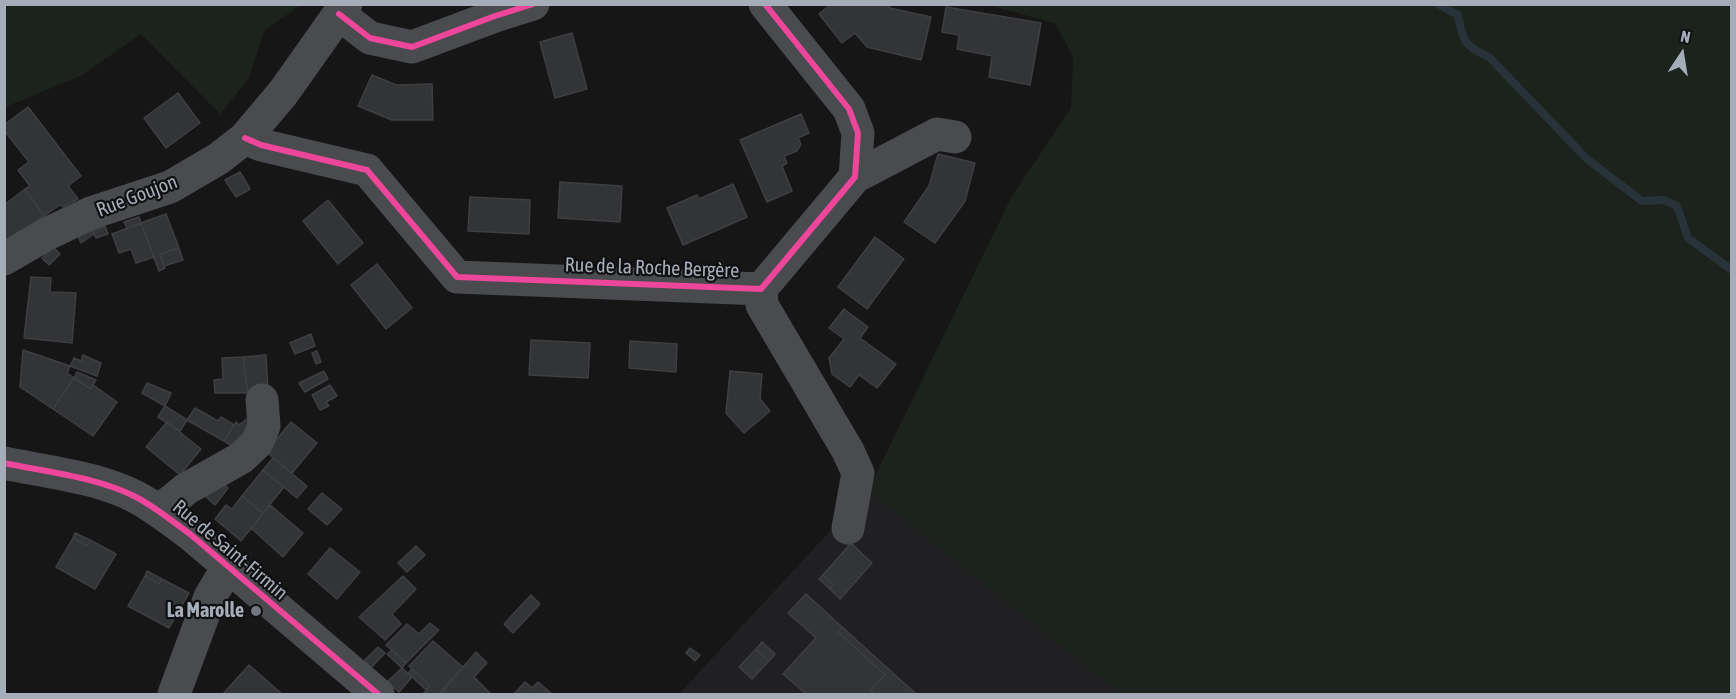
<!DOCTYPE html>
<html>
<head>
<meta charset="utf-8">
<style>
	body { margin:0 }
	#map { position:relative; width:1736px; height:699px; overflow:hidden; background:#161616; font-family:"Asap Condensed",sans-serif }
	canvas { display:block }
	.frame { position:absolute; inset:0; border:6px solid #a5adb9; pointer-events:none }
	.north { position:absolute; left:1652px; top:24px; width:60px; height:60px; -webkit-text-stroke:4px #101012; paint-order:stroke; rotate:12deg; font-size:16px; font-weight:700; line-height:24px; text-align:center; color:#a5adb9 }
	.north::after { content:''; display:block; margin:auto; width:21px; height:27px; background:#a5adb9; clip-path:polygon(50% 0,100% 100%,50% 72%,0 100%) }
</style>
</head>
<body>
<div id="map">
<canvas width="1736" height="699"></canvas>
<div class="frame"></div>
<div class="north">N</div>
</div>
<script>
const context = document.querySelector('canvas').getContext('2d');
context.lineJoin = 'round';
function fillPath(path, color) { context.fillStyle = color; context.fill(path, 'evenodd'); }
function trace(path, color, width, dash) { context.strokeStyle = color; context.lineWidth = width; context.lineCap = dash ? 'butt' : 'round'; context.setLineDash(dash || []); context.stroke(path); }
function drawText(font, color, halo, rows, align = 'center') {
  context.font = font + ' "Asap Condensed",sans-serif'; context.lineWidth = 4.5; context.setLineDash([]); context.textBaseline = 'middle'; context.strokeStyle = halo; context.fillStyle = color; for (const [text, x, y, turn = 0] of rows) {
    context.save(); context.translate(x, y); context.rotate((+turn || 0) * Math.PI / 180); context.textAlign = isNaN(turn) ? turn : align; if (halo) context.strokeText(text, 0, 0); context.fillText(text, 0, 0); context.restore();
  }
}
const built = new Path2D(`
	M868,490L1121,694H679Z`);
const green = new Path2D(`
	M5,4H300L301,5L264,31L249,78L220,114L141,34L81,76L5,107Z
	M987,5H1731V694H1121L868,490L1012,196L1071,108L1073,57L1055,23Z`);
const stream = new Path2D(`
	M1438,4L1458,15C1463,41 1464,46 1489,57L1587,159L1642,201L1664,200L1677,206L1688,238L1732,270`);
const building = new Path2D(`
	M831,4H887L890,8L931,17L921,60L867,47L855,33L842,43L819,14Z
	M946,7L1041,23L1030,85L989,77L992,56L957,49L959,35L942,32Z
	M572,33L587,89L555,98L540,42Z
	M372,75L396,85L432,84L433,120H392L358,106Z
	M178,93L200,123L166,148L144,118Z
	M28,107L81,176L68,186L78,199L63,207L61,204L44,216L25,189L30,186L18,170L29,162L4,130V125Z
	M801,114L809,133L798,138L801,144L797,151L784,156L787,163L782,166L792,191L767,202L740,140Z
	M938,154L975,163L965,201L935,243L904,222L929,186Z
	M240,172L250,189L236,197L225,180Z
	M560,182L622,186L620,222L558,218Z
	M733,184L747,217L683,245L667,208L697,195L699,199Z
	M25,189L44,216L4,242V205Z
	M470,197L530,200L529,234L468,231Z
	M328,200L363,243L338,264L303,221Z
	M166,214L179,248L160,254L165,268L159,271L141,223Z
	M139,217L141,223L127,228L124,222Z
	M141,223L154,257L136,263L131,249L119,253L112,234Z
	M105,226L108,234L96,238L92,231Z
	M92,231L94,234L81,243L78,236Z
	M875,237L904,259L867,309L838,287Z
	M53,247L60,254L49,265L42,258Z
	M179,248L183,260L164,266L160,254Z
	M377,264L412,308L386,329L351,285Z
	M31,277L51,278L50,292L76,293L72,343L24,338Z
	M844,309L868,327L860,338L896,364L877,388L859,375L850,387L832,374L829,358L844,339L829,328Z
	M311,334L315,346L295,354L290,343Z
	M531,340L590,343L588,378L529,375Z
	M630,341L677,344L676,372L629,368Z
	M23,350L70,366L67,373L74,378L53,409L20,387Z
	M317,351L321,362L316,364L312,353Z
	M83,355L101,363L97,376L70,366L74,358L81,361Z
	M266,355L268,391L248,393L243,357Z
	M243,357L248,393H215L214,380L223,379L222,358Z
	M324,371L328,379L305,392L299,383Z
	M730,371L762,374L760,399L770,411L744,433L726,413Z
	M77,372L96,380L91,389L74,378Z
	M74,378L91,389L93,385L117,402L93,436L53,409Z
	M147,383L171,393L165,406L142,393Z
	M330,385L337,396L326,402L329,406L320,410L312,395Z
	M165,406L187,420L180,431L158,417Z
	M195,408L218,421L221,417L234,425L224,441L187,420Z
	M248,418L260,426L239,450L224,441L236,422L239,425Z
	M167,422L201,449L180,475L146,447Z
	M291,422L317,443L292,473L266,452Z
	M273,458L307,486L297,498L263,470Z
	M263,470L284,487L263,513L242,496Z
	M218,480L228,488L215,505L205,496Z
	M322,493L342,509L327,525L308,509Z
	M242,496L263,513L241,541L215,519L226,505L232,509Z
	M270,505L303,533L283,557L251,528Z
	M75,533L90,540L87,546L73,538Z
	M73,538L87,546L90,540L116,554L95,589L56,567Z
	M851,543L872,563L840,599L830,589L834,585L823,575Z
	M416,546L425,555L407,572L398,563Z
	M330,548L360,572L337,599L308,574Z
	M147,571L162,579L159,584L145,576Z
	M823,575L834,585L830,589L819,579Z
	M145,576L159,584L162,579L189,593L169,628L128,606Z
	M403,576L416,589L392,614L401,624L385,640L359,617Z
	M806,594L842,627L838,632L885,675L870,691L874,694H806L783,674L816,638L788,613Z
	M531,595L540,604L513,633L504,624Z
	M430,623L439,630L406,663L386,645L407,624L419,634Z
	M842,627L916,694H874L870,691L885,675L838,632Z
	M433,641L463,667L439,694H423L430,686L409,666Z
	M762,642L775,654L769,661L756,649Z
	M378,647L385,653L371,668L364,661Z
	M690,648L700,655L695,661L686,653Z
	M756,649L769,661L752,679L739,667Z
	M392,650L406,663L402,668L387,654Z
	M476,652L487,663L474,677L491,694H440Z
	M249,665L282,694H223Z
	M402,668L412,677L399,692L387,682Z
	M412,669L430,686L426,690L408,673Z
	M525,682L532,688L538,682L552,694H514Z`);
const minor = new Path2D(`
	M339,14L370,38L412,47L495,16L533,4
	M245,138L261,145L367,170L457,277L761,289L855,177L858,133L849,109L765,4
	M855,177L937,134L955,137
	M4,259L47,234L91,213L170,187L218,159L245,138L283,93L346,4
	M761,289L762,305L848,451L858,473L848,528
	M4,463C47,472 97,477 136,497C155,507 172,521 190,534L378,694
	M159,511L186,489L241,458L257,443L264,426L262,400
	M174,694L210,597L228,567`);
const cycleway = new Path2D(`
	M339,14L370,38L412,47L495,16L533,4
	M245,138L261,145L367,170L457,277L761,289L855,177L858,133L849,109L765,4
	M4,463C47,472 97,477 136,497C155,507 172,521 190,534L378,694`);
const markers = [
	[256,611,6,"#737880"]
];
const streetNames = [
	["Rue Goujon",137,196,-21],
	["Rue de la Roche Bergère",652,268,2],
	["Rue de Saint-Firmin",230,550,40]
];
const poiNames = [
	["La Marolle",244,611]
];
fillPath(built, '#202022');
fillPath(green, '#1b231c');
trace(stream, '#273339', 8);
fillPath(building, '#333436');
trace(building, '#3e3f43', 1.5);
trace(minor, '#494b4f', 33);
trace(cycleway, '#ed469a', 6);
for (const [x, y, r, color] of markers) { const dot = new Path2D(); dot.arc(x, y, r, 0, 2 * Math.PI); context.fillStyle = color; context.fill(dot); trace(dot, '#101012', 2); }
drawText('20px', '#a5adb9', '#101012', streetNames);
drawText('bold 20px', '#a5adb9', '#101012', poiNames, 'right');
</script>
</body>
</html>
